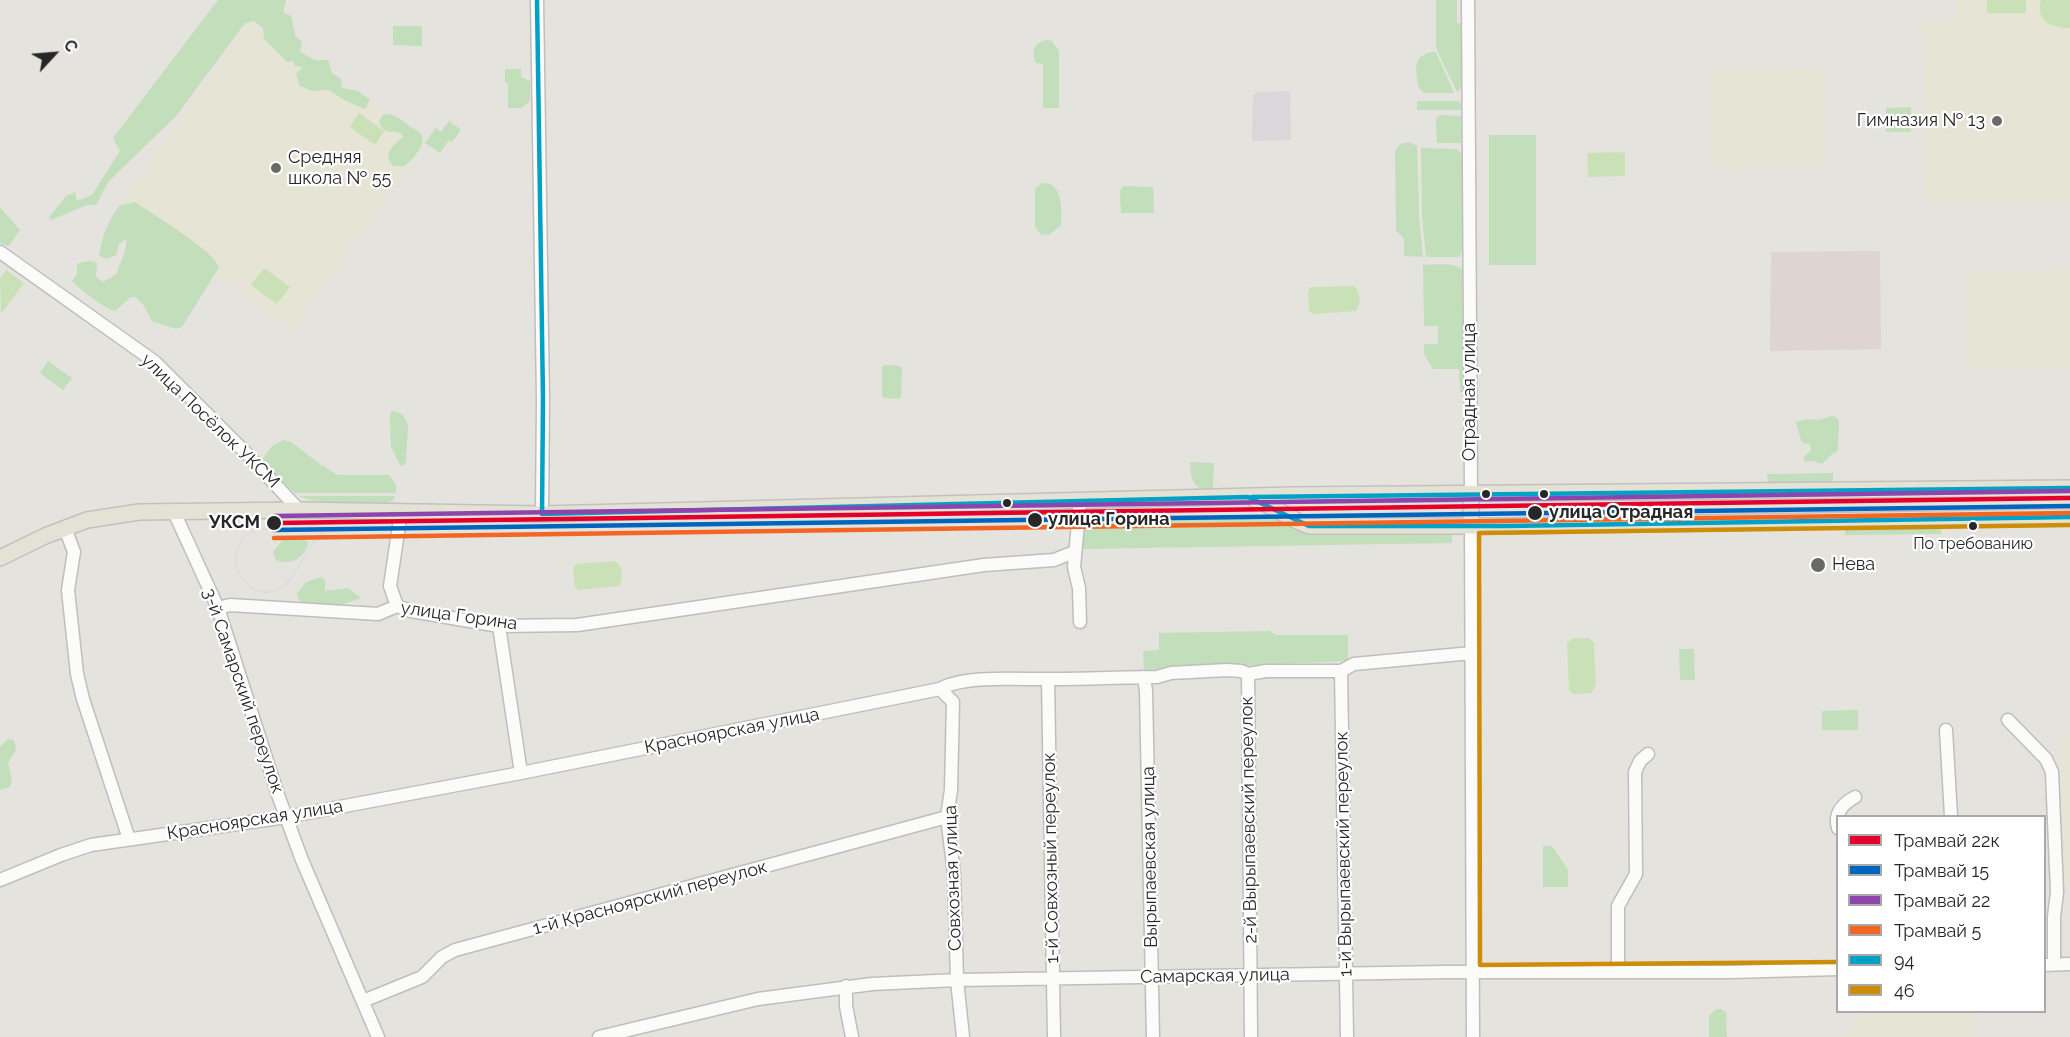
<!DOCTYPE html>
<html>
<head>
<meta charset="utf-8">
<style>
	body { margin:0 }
	#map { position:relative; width:2070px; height:1037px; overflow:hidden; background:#e4e3de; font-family:Raleway,sans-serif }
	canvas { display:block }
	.legend { position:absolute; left:1836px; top:815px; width:210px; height:198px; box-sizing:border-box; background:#fff; border:2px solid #a9a9a9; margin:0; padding:8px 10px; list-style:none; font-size:18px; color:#272727 }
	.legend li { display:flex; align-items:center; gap:12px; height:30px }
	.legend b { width:30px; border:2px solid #a9a9a9 }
	.north { position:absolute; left:24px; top:24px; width:60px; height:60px; -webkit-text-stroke:4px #fff; paint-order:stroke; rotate:64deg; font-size:16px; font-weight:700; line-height:24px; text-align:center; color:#272727 }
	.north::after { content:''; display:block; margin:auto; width:21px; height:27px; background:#272727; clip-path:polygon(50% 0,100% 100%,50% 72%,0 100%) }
</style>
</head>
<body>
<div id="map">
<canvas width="2070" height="1037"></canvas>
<ul class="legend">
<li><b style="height:8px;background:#e4002b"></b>Трамвай 22к</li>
<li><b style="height:8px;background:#0065bd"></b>Трамвай 15</li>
<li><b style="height:8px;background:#8e44ad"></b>Трамвай 22</li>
<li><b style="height:8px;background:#f26522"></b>Трамвай 5</li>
<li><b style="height:8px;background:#02a2c6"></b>94</li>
<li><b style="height:8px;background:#cd8d08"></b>46</li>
</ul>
<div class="north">С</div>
</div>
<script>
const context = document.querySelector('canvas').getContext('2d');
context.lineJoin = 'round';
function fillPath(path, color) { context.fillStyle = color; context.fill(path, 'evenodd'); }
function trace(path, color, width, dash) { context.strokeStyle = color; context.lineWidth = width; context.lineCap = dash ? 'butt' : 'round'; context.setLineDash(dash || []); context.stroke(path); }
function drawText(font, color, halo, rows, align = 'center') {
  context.font = font + ' Raleway,sans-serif'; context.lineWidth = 4.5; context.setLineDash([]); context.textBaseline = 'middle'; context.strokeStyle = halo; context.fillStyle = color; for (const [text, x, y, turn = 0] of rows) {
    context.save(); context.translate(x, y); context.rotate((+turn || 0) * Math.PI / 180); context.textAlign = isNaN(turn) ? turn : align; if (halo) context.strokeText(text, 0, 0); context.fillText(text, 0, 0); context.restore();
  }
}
const industrial = new Path2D(`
	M1290,91L1291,140L1252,141L1253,95L1258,92Z`);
const education = new Path2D(`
	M1956,0H2070V204L1925,203L1923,22H1955Z
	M250,21L424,143L293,329L119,206Z
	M1824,67L1826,167L1714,169L1712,70Z
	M2070,270V368L1969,369L1968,271Z
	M2064,737H2070V883H2065L2060,743Z
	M1863,1012H1975L1977,1016L1973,1037H1844Z`);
const medical = new Path2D(`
	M1880,251L1881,349L1770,351L1771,252Z`);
const green = new Path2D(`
	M218,0H286L283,12L291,16L295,35L302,42L300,52L315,60H328L332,73L341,79L342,88L358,91L370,100L365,109L346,101L328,90L312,91L300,86L296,74L303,67L295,66L293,61L287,62L264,39L263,28L254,21L245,23L176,116L109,181L96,205H87L51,220L49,217L66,196L75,192L77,201L92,195L120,151L113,138Z
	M1436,0H1457V23H1461V87L1457,92L1436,48Z
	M393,26H422V46L393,45Z
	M1047,40L1052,41L1059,51V108H1043V64L1036,63C1031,52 1034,42 1047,40Z
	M1436,52L1454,93H1424L1419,88C1415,69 1412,53 1436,52Z
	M505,69H521V77L530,81V101L521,108H508V83H505Z
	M1417,101H1457L1461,104L1462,110H1417Z
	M1911,107V132H1886V108Z
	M384,114C395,114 401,119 409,126C413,129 418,130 421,134C427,144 412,161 404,166H394C380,155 395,144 403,137L401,133C392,131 382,134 379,121Z
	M1441,115L1461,116V143H1437L1436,119L1437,117Z
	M449,121L461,130L452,142L449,140L440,153L425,143L436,128L441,132Z
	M1489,135H1536V265H1489Z
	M1409,142L1417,146L1419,216L1423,257L1404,256V239L1396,230L1395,152L1400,144Z
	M1421,148L1456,149L1462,154L1463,251L1459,257H1426L1422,215Z
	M1042,183C1063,181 1062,211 1061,225L1049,235L1040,234L1035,226V189Z
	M1123,186L1153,187L1154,213H1121L1120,190Z
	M135,202C153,215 212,249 219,267L182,327L176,329L152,321L144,306L136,297H131L115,311C107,310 78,288 72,281L77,274V264C82,261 92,260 97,263L96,277L103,282L117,274C119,262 128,252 126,239L119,244L116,255L107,259L99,256C102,237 108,221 119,206Z
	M0,207L20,230L9,246L0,243Z
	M1423,265C1435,265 1457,261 1464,272L1465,392H1460L1459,369H1433L1424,354V344H1438V326H1424Z
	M48,361L72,378L63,390L40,373Z
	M885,365L899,366L902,368L901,396L899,399L884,398L882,396V367Z
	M394,411L403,415L408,425L406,462L403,466L400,465L391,447L390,416L391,412Z
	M1832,416L1836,417L1839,421L1838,451L1832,454L1822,464L1812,461L1805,462L1803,457L1811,451L1810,444L1803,443L1801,440L1796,422L1806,419L1818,420Z
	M284,440L291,442L320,464V467L322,465L337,475H389L396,485V493H295L265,465L262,459L272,446Z
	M1190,462L1214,463L1213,490C1193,491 1191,480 1190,462Z
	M1833,473V482L1771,483L1768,482L1767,474Z
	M298,496H395L393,500L386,503L318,502Z
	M1272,516L1307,535L1452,533V543L1078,549L1083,521Z
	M1845,528H1941V534L1845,535Z
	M291,536L307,541L308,544C304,558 291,566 276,560L273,552L284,539Z
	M321,577L325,580V591L348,588L361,598L334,607L303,604L300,602L297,594L306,582Z
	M1270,631L1276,635H1348V661L1144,670L1143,651L1159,650V633Z
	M1679,649H1694L1695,680H1680Z
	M1858,710V730H1822V711Z
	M8,739L14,740L16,750L8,763L12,781L10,787L0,790V747Z
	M1543,846H1552L1568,870V887H1543Z
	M1716,1009H1721L1726,1012L1727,1037H1709V1016Z`);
const pitch = new Path2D(`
	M1987,0H2026V13H1987Z
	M2041,0H2070V28C2052,28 2035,21 2041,0Z
	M359,113L384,131L375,145L350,127Z
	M1625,152V176L1588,177L1587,153Z
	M264,268L290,287L277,304L251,285Z
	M6,270L24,283L1,314L0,279Z
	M1354,286C1361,292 1361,305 1356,311L1314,314L1309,311L1308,290L1311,287Z
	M615,561C623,566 624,579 619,586L579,590L575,587L573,568L576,564Z
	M1573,638H1589L1594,643L1596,686L1591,693L1573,694L1569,690L1567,643Z`);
const minor = new Path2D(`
	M537,0L543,399L542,514
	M1468,0L1471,494
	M0,252L155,362L246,453L299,510
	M174,512L218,608L278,795L302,860L378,1037
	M1471,526L1473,1037
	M65,528L74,552L68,590L77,674L83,699L129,839
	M397,606L390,586L401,512
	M218,608L230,605L378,614L397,606L411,611L499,626L577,625L984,565L1054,560L1074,552
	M1080,622L1079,588L1074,567L1080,501
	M499,626L521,773
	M1341,671L1347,1037
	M1248,674L1251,1037
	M1144,677L1146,691L1153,1037
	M1048,679L1054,1037
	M940,689L953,702L951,790L947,817L954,873L957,980L963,1037
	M2008,720L2046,759L2052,772L2057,892L2054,917V964
	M1946,730L1951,816
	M1838,828C1834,814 1842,804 1855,797
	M0,880L61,855L91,845L286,817L521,773L940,689C966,674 1024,680 1055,679C1089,679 1123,677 1157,677L1171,673L1227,670L1241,671L1248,674L1266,671H1341L1354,664L1472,653
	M2044,965L2070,964
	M1618,972V906L1636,874L1635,772L1640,761L1648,754
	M846,986V1006L852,1037
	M363,1001L422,977L442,957L455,950L947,817
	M599,1037L758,999L872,984L957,980L1445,972H1731L1838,969`);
const major = new Path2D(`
	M1471,494V526
	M1254,499C1273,505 1289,519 1309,526H1508L2070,517
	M0,558L45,536L87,520L139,512L299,510L542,514L1293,495L2070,488`);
const tram = new Path2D(`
	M331,522C320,523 310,528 299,529C278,531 248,521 238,547C235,554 235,562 237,569C241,579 249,588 259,591C294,601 301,547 323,533C334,526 347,528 359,528`);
const bus1 = new Path2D(`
	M537,0L543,399L542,514
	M1252,497L2070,488
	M542,514L1248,497L1309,526H1508L2070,517`);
const bus2 = new Path2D(`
	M1838,962L1480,965L1479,533L2070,525`);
const tram1 = new Path2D(`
	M274,523L2070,498`);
const tram2 = new Path2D(`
	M274,530L2070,506`);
const tram3 = new Path2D(`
	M274,516L2070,491`);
const tram4 = new Path2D(`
	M274,538L2070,513`);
const markers = [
	[1997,121,6,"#696967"],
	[276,168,6,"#696967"],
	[1486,494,5,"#272727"],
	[1544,494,5,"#272727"],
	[1007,503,5,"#272727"],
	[1535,513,8,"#272727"],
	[1035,520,8,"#272727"],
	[274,523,8,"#272727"],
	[1973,526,5,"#272727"],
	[1818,565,8,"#696967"]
];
const busNames = [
	["По требованию",1973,544]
];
const poiNames = [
	["Гимназия № 13",1985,121,"right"],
	["Средняя",288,158],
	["школа № 55",288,179],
	["Нева",1832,565]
];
const streetNames = [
	["Отрадная улица",1470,392,-90],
	["улица Посёлок УКСМ",210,421,44],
	["улица Горина",459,616,8],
	["3-й Самарский переулок",243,691,71],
	["Красноярская улица",732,731,-11],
	["Красноярская улица",255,820,-9],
	["2-й Вырыпаевский переулок",1249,820,-91],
	["1-й Вырыпаевский переулок",1344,854,-91],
	["Вырыпаевская улица",1150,857,-91],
	["1-й Совхозный переулок",1051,858,-91],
	["Совхозная улица",953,878,-92],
	["1-й Красноярский переулок",650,898,-15],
	["Самарская улица",1215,976,-1]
];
const stopNames = [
	["улица Отрадная",1549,513],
	["улица Горина",1048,520],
	["УКСМ",260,523,"right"]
];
fillPath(industrial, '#d9d7d9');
fillPath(education, '#e6e4d4');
fillPath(medical, '#ded4d0');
fillPath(green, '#c2deba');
fillPath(pitch, '#cae1b8');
trace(minor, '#bfbebe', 15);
trace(major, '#c2c1c0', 18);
trace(minor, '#fbfbfa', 12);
trace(major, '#e3e2d4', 15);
trace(tram, '#dcdbdd', 1.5);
trace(bus1, '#02a2c6', 4.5);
trace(bus2, '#cd8d08', 4.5);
trace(tram1, '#e4002b', 4.5);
trace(tram2, '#0065bd', 4.5);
trace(tram3, '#8e44ad', 4.5);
trace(tram4, '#f26522', 4.5);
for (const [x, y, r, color] of markers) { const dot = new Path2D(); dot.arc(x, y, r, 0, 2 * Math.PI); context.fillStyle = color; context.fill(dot); trace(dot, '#fff', 2); }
drawText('16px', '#272727', '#fff', busNames);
drawText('18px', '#272727', '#fff', poiNames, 'left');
drawText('18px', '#272727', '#fff', streetNames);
drawText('bold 18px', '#272727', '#fff', stopNames, 'left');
</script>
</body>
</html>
